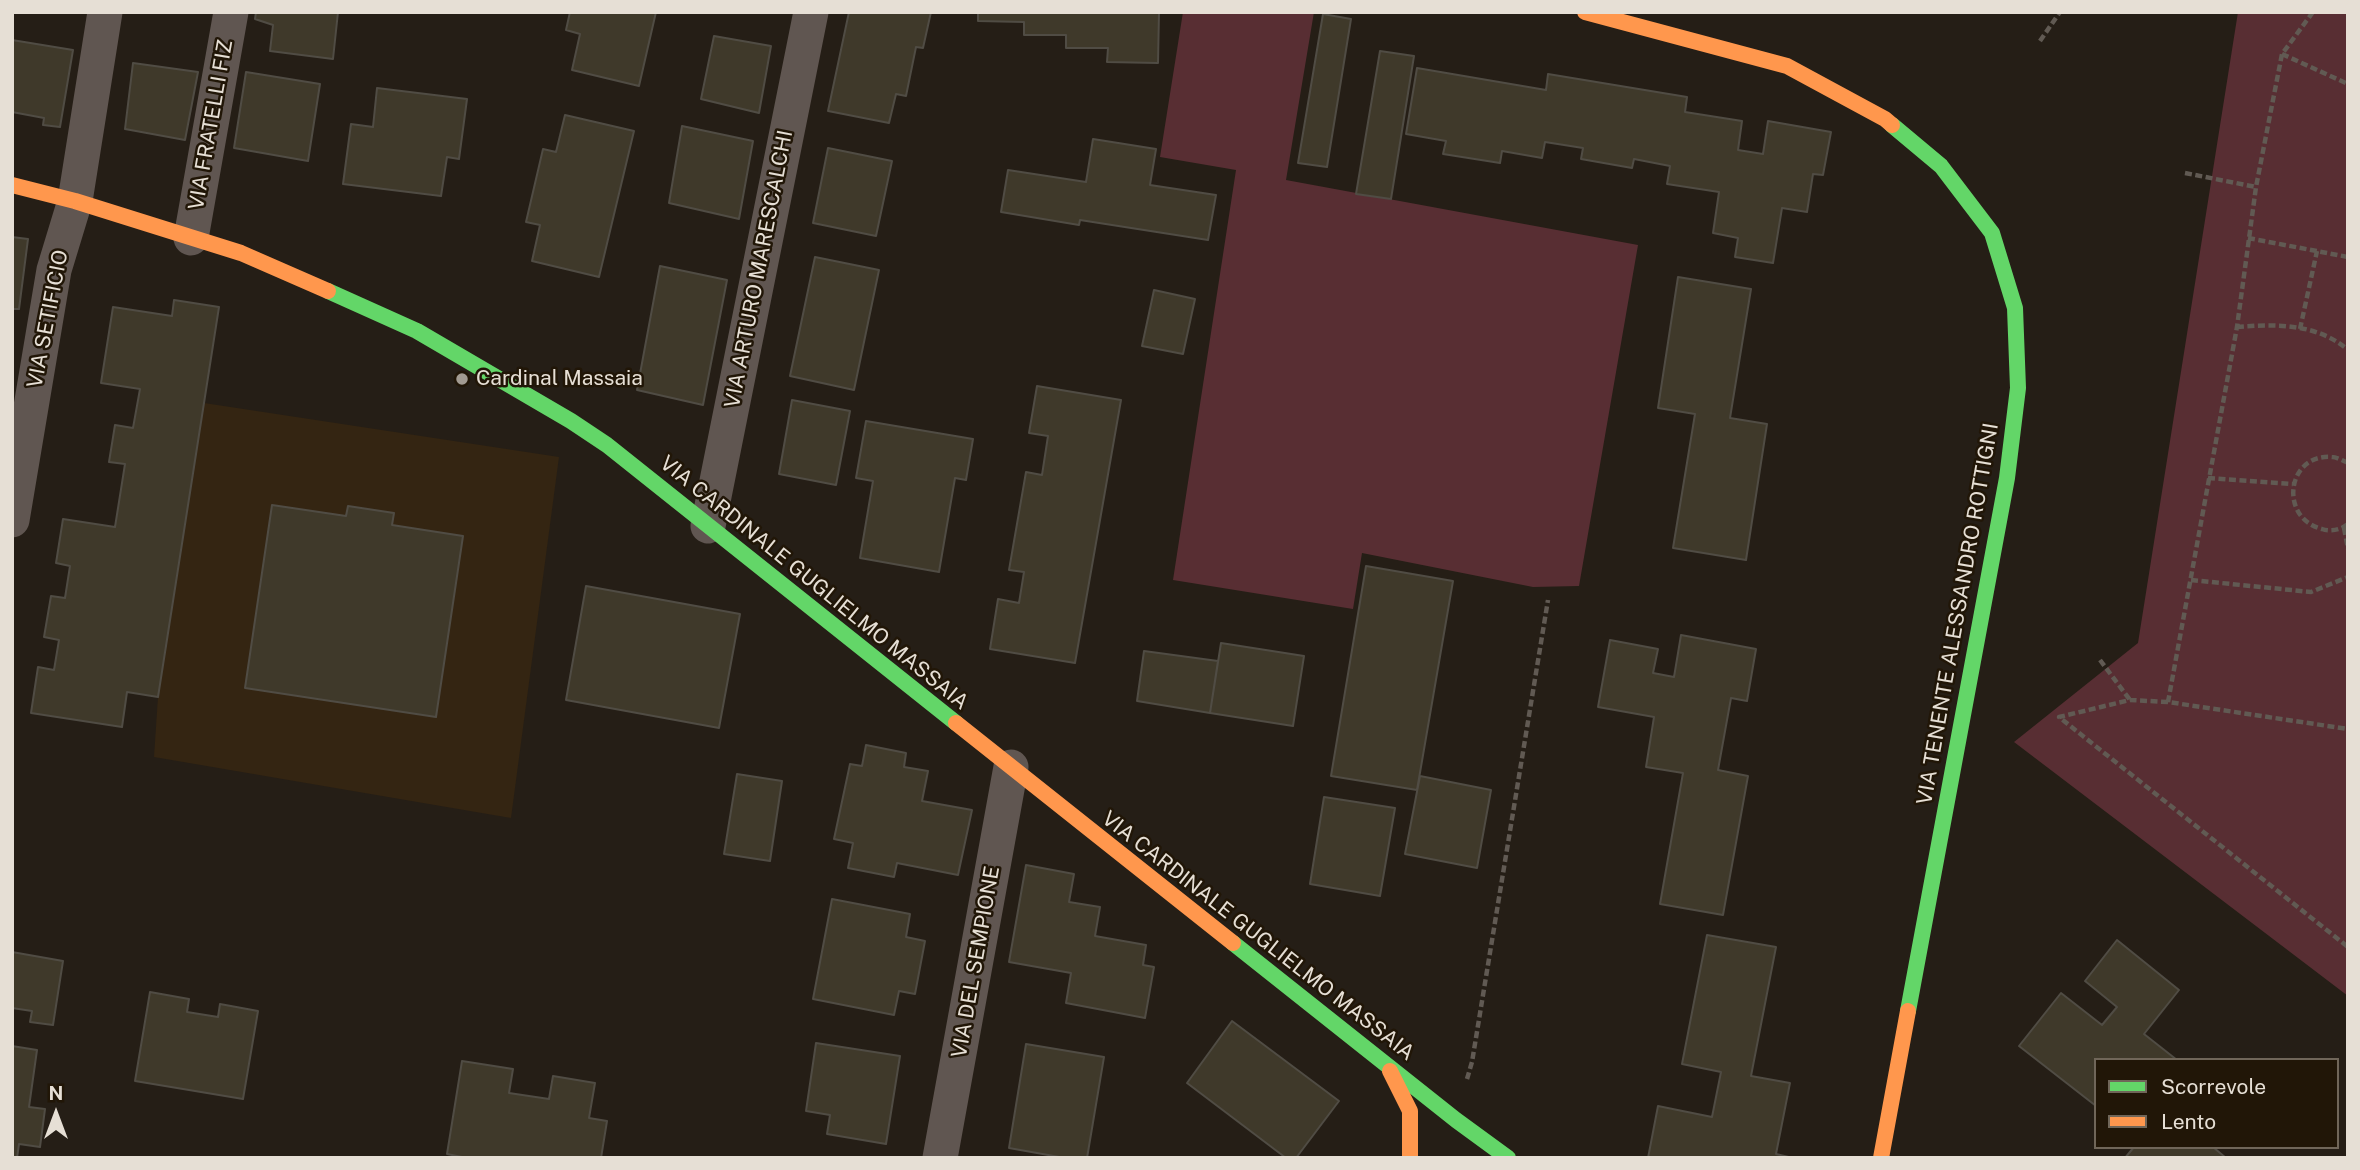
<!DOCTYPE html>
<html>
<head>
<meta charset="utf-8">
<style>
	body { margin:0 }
	#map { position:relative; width:2360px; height:1170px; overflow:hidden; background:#251e16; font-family:"Public Sans",sans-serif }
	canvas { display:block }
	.frame { position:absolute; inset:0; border:14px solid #e6dfd5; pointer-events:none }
	.legend { position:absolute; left:2094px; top:1058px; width:245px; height:91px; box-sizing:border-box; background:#211607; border:2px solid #706659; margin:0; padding:9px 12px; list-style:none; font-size:21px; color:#e6dfd5 }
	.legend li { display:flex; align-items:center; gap:14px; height:35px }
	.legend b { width:35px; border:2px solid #706659 }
	.north { position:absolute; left:21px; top:1079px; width:70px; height:70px; -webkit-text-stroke:5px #211607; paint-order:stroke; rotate:0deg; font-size:19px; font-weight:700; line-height:28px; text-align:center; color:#e6dfd5 }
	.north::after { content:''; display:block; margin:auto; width:24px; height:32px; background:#e6dfd5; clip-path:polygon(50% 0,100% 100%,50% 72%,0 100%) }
</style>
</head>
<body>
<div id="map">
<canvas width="2360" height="1170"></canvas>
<div class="frame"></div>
<ul class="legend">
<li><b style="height:9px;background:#63d668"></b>Scorrevole</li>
<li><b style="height:9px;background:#ff974d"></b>Lento</li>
</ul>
<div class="north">N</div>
</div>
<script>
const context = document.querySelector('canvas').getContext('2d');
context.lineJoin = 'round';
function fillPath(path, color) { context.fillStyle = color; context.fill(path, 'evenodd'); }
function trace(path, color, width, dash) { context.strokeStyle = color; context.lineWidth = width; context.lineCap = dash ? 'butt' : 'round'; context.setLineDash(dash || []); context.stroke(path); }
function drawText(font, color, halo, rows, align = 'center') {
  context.font = font + ' "Public Sans",sans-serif'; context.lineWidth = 5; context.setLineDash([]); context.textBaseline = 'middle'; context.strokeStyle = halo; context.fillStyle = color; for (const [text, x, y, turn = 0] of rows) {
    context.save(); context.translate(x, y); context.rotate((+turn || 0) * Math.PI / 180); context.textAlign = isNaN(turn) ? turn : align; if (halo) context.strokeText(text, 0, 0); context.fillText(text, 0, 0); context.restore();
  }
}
const built = new Path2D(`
	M204,403L559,457L511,818L154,757L158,697Z`);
const green = new Path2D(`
	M1183,12H1314L1286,180L1638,245L1579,586L1533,587L1362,553L1353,609L1173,580L1236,170L1160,157Z
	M2238,12H2348V996L2014,742L2138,643Z`);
const building = new Path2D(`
	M256,12H338L333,59L270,51L273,25L255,19Z
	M570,12H656L639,86L572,70L580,34L566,30Z
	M849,12H931L923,48L916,47L906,96L896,94L889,123L828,111Z
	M978,12H1159L1158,63L1107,62L1108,48H1066V35H1024V22L978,21Z
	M1323,14L1351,19L1327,167L1298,163Z
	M714,36L771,46L759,113L701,99Z
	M12,40L73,50L60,127L43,125L44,118L12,112Z
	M1380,51L1414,56L1391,199L1356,194Z
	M133,63L198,72L185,140L125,129Z
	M1417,68L1546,90L1548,74L1687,97L1685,112L1742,121L1738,150L1763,154L1768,121L1831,132L1823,175L1813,174L1807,212L1782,208L1773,263L1735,257L1738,238L1713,233L1719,192L1667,184L1670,166L1634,159L1632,168L1581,159L1583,148L1545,142L1542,158L1502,151L1500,163L1443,154L1446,141L1406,134Z
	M246,72L320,84L308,161L234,148Z
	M377,88L467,99L459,159L447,157L441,196L343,184L351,124L373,127Z
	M565,115L634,131L599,277L532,261L540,225L526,222L543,149L556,152Z
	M682,126L753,141L739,219L669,203Z
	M1093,139L1156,149L1150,185L1216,195L1208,240L1080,220L1079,225L1001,212L1008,170L1086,182Z
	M828,148L892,161L876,236L813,223Z
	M12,237L28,239L19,309H12Z
	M815,257L879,270L854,390L790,376Z
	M660,266L727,280L703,405L637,390Z
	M1678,277L1751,289L1730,418L1767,424L1746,560L1673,548L1695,414L1658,408Z
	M1154,290L1195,299L1183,354L1142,346Z
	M174,300L219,307L158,697L127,692L122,727L31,713L38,667L54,670L59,640L44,637L51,596L65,598L70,566L56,563L63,519L115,527L125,464L109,462L115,425L133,428L140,389L101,383L113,307L172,316Z
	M1037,386L1121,400L1075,663L990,649L998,599L1019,603L1024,572L1009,570L1026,472L1042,475L1048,436L1029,433Z
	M792,400L850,411L836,485L779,474Z
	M866,421L973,439L966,480L955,478L939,572L860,558L873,481L856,478Z
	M272,505L346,516L348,506L394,513L392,525L463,536L436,717L245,688Z
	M1366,566L1453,581L1417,790L1331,776Z
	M586,586L740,614L719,728L566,700Z
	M1681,635L1756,649L1747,701L1731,698L1718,770L1748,776L1723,915L1660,904L1683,773L1646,767L1654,717L1598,707L1610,640L1658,649L1653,673L1674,677Z
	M1221,643L1304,656L1293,726L1210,713Z
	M1144,651L1218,661L1210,713L1137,701Z
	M866,745L906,753L904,767L928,771L922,801L972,810L958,875L897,863L894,877L848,868L853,843L834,839L850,764L862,766Z
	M737,774L782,781L770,861L724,854Z
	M1420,776L1491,790L1477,868L1405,854Z
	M1324,797L1395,808L1380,896L1310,884Z
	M1026,865L1074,874L1069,902L1100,907L1095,936L1146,945L1143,965L1154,967L1145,1018L1066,1003L1071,973L1009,962Z
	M832,899L910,914L906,937L925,941L915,994L899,991L894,1015L813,999Z
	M1707,935L1776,947L1751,1076L1790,1083L1776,1154L1793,1158H1648L1658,1106L1712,1117L1721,1072L1682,1064Z
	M2117,940L2179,990L2144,1034L2177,1060H2096V1106L2019,1046L2061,993L2102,1025L2117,1007L2085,981Z
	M12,952L63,961L53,1025L30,1022L32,1011L12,1008Z
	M150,992L189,999L187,1012L218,1017L220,1004L258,1011L243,1099L135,1081Z
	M1232,1021L1339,1101L1296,1158H1286L1187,1083Z
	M816,1043L900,1056L886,1144L827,1134L830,1115L806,1111Z
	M1026,1044L1104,1057L1087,1158H1065L1009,1148Z
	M12,1046L37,1050L29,1107L45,1109L40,1147L19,1144L17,1158H12Z
	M462,1061L513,1069L509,1093L549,1099L553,1076L595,1083L589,1118L607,1121L601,1158H467L447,1154Z
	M2134,1147H2213L2226,1158H2125Z`);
const path = new Path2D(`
	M2313,12L2282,54L2256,187L2237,327L2168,702L2348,729
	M2040,41L2060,12
	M2282,54L2348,84
	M2185,173L2256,187
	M2248,238L2348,257
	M2237,327C2275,324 2317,323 2348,350
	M2300,329L2317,251
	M2348,463C2343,461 2337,457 2332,457C2287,453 2278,518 2322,529C2330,532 2341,530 2348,524
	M2208,478L2293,484
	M2344,528L2348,549
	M2191,580L2311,592L2348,577
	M2100,660L2130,700
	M2168,702L2130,700L2059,717L2348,947
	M1467,1079L1472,1062L1548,600`);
const street = new Path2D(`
	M191,238L231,12
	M12,520L54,270L75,201L105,12
	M708,526L811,12
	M940,1158L1011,767`);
const fast = new Path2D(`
	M1892,125L1941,166L1992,233L2015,308L2018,388L2007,478L1908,1011
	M328,291L417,331L571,421L607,445L956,723
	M1233,943L1456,1120L1508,1158`);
const slow = new Path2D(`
	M1585,12L1787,66L1885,119L1892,125
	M12,185L75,201L241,253L328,291
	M956,723L1233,943
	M1390,1071L1410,1111V1158
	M1881,1158L1908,1011`);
const markers = [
	[462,379,7,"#a29b92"]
];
const streetNames = [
	["VIA FRATELLI FIZ",211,125,-80],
	["VIA ARTURO MARESCALCHI",759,269,-79],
	["VIA SETIFICIO",48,319,-79],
	["VIA CARDINALE GUGLIELMO MASSAIA",814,583,39],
	["VIA TENENTE ALESSANDRO ROTTIGNI",1958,614,-80],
	["VIA CARDINALE GUGLIELMO MASSAIA",1258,936,38],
	["VIA DEL SEMPIONE",976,962,-80]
];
const poiNames = [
	["Cardinal Massaia",476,379]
];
fillPath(built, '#342512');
fillPath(green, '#582e33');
fillPath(building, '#3f392a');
trace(building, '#504c44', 2);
trace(path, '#615a53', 4.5, [7, 3.5]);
trace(street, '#605651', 35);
trace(fast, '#63d668', 16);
trace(slow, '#ff974d', 16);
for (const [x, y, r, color] of markers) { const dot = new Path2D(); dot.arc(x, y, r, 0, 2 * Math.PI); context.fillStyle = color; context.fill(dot); trace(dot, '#211607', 2.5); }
drawText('21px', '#e6dfd5', '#211607', streetNames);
drawText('21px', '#e6dfd5', '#211607', poiNames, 'left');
</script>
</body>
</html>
